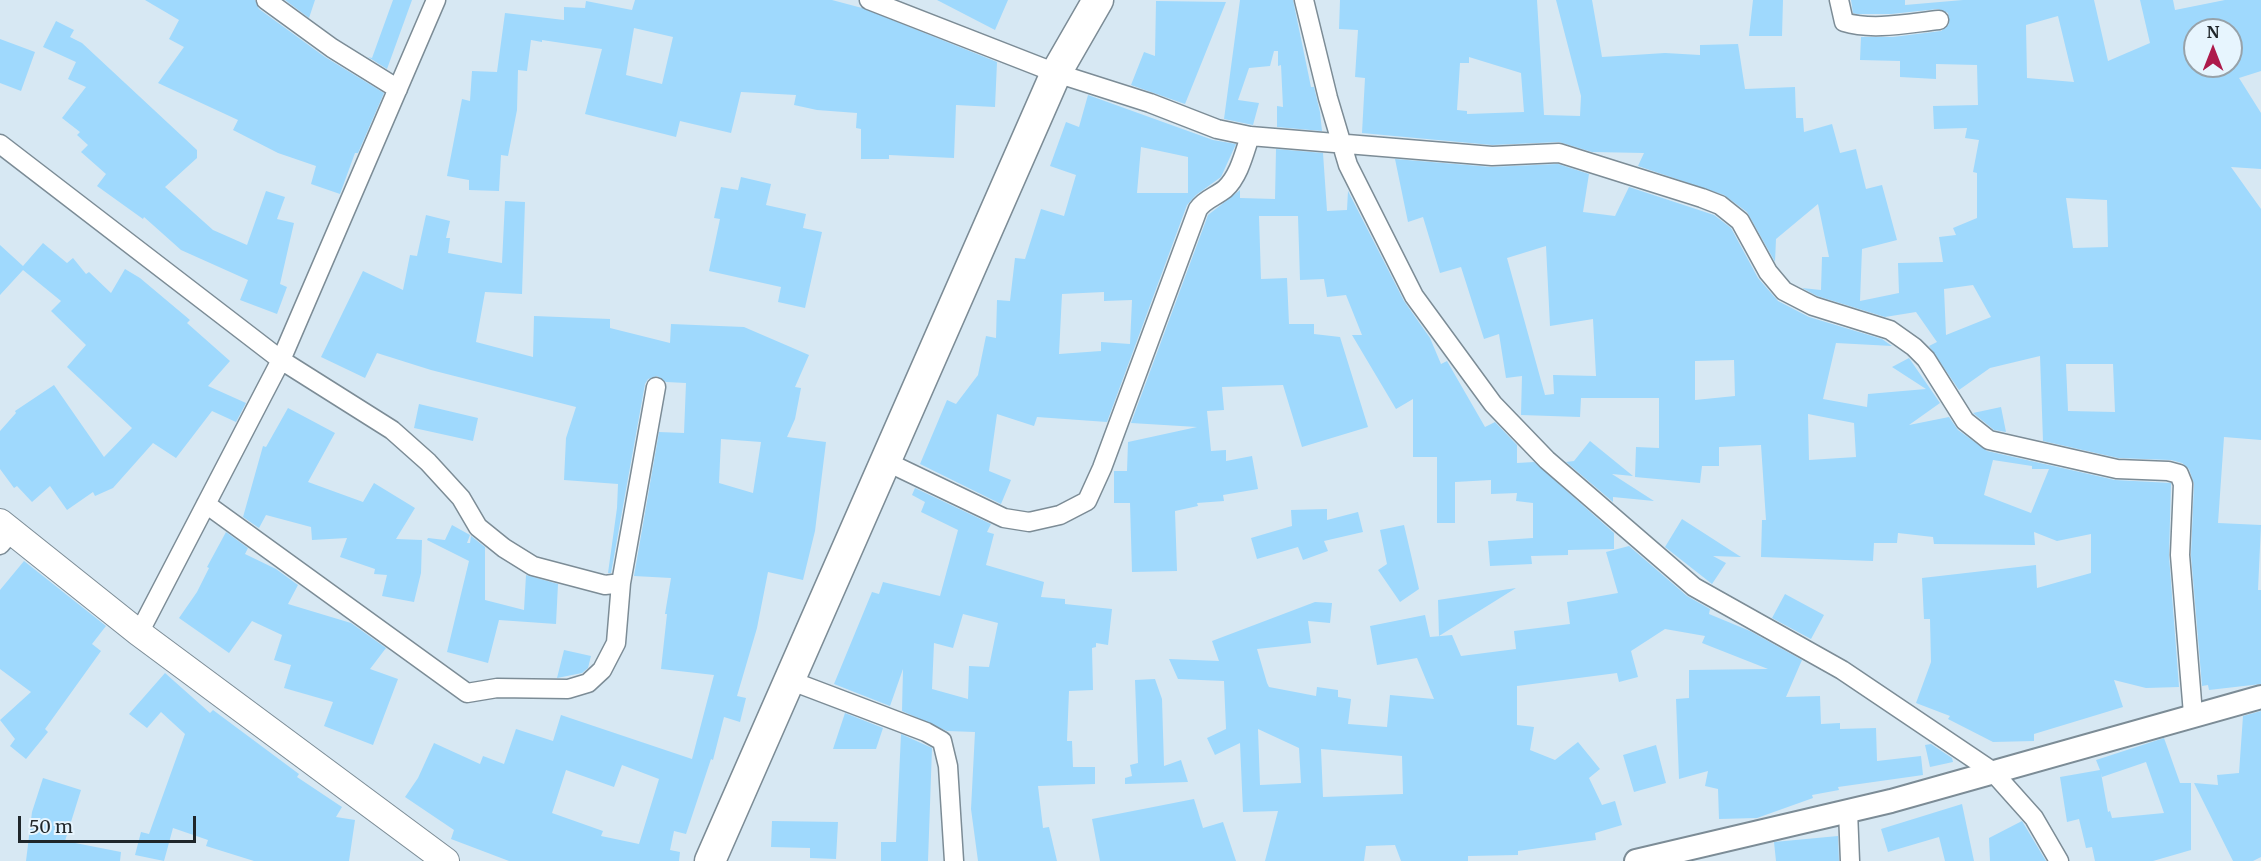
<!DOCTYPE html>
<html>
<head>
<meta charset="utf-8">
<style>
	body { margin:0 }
	#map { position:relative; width:2261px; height:861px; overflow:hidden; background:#d7e8f3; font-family:Merriweather,serif }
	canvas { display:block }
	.north { position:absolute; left:2183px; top:18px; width:60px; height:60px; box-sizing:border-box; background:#e7f5fe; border:2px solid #97a2a9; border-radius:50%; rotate:0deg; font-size:16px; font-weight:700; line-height:24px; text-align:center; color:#1f262a }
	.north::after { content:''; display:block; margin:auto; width:21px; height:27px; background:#ad1a4b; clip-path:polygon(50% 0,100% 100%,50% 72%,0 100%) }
	.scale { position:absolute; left:18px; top:816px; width:178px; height:27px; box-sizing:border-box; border:3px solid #1f262a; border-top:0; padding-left:8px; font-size:18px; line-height:21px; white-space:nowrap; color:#1f262a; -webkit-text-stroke:4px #e7f5fe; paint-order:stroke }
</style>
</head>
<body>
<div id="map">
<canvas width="2261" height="861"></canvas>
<div class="north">N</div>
<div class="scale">50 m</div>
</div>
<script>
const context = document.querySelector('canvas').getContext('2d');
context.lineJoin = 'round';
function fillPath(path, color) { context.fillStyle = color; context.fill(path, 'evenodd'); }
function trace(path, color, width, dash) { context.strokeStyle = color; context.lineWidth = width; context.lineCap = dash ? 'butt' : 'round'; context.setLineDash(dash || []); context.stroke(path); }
const building = new Path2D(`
	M145,0H255L259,9L325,57L384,93L358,153H355L340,194L311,184L316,166L278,153L233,130L238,120L158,83L184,47L169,39L179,20Z
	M285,0H315L309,18Z
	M393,0H412L387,69L368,57L372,58Z
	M635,0H832L862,8L997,62L995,107L956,105L954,158L889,155V159H861V129L856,128L857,113L817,110L794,105L796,95L741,92L731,133L680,121L676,137L585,114L602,49L542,40V42L531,40L527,71L518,70L517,110L508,156L501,155L499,191L469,190V180L447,176L462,99L470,101L472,71L497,72L505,13L564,20V7L585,8L586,1L632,10ZM634,28L673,37L662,84L626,75Z
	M937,0H1008L995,30Z
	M1240,0H1293L1311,87H1314L1320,112L1322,131L1277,127V106L1283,107L1281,65L1278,66V51H1274L1270,66L1249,68L1238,100L1259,103L1253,125L1224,119Z
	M1340,0H1537L1544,115L1580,116L1581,96L1556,0H1592L1602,57L1665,53L1700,55V45L1738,44L1745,89L1795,87L1796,118H1803L1804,132L1832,124L1840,153L1856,149L1866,189L1882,185L1897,240L1862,249L1860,301L1899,293L1898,263L1943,262L1939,237L1956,235L1953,228L1977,218V173L1973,172L1979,140L1965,138L1967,128L1934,129L1933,106L1978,105L1977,65L1936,64V79L1900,77V61L1860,60L1861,37H1893L1941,31L1949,24L1948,13L1938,9L1891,14H1857L1853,13L1851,0H1905V5L1963,0H2094L2108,61L2150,43L2140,0H2173L2175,10L2225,0H2261V71L2239,78L2261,113V169L2231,167L2261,209V440L2224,437L2218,523L2261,525L2258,590H2261V684L2209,690L2208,685L2202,686L2191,555L2194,484L2189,469L2182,463L2171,460L2118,458L2043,441L2040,356L1990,368L1959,390L1929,346L1937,342L1916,312L1885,317L1817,296L1802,288L1821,290L1822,257H1829L1818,204L1776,239L1775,262L1747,212L1724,195L1638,166L1644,153L1592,152L1559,142L1492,145L1362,133L1365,78L1355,77L1358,30L1339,29ZM2058,16L2074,82L2027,78L2026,25ZM2195,30H2231V66H2195ZM1469,57L1521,73L1524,112L1467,114V111L1457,110L1460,63H1469ZM2066,198L2107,200L2108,247L2073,248ZM1973,285L1991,317L1946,335L1944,289ZM2066,364H2113L2115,412L2068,411Z
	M1753,0H1783L1782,36H1749Z
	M1156,1L1226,2L1185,104L1131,85L1144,52L1155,56Z
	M56,21L74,30L70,37L82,43L197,150V158L165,187L213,230L247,245L266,191L285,197L277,219L294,223L280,284L287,287L277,314L240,300L248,280L181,250L144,217L143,219L97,186L106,174L81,152L88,145L77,135L80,132L62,118L86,87L68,79L76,62L43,47Z
	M0,39L35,52L21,91L0,83Z
	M1088,95L1213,140L1236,144L1221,177L1196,195L1187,205L1107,422L1037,417L1034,426L997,414L989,471L1011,480L1001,504L920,464L947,400L956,404L978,375L986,336L996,338L997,300L1010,301L1015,258L1025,259L1041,209L1064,216L1076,175L1050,166L1066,122L1079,127ZM1141,147L1188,157V193H1137ZM1104,292V301L1132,300L1130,344L1101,342V351L1059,354L1062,294Z
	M1276,149L1323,153L1327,211L1347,210L1348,191L1404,301L1430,338L1441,364L1447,361L1485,427L1495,422L1517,445V463L1534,462L1614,533V549L1568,550V555L1531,556L1532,564L1490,566L1488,541L1533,538V503L1516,501L1517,493L1491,494V480L1455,482V523H1437V457H1413V399L1396,409L1352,335H1362L1346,295L1327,297L1324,279L1300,280L1298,216H1259L1261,279L1287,278L1289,324H1314V334L1340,337L1368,427L1302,447L1283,385L1222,387L1224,410L1207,411L1211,451L1226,450V461L1252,456L1258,489L1223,495L1224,501L1197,503L1198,506L1175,511L1177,571L1132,572L1130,503H1114V471H1127L1128,442L1197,427L1131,423L1208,215L1240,190V198L1275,199Z
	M1395,159L1491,167L1558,164L1589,174L1583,212L1615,216L1629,187L1714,215L1731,228L1758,278L1778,301L1809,317L1882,339L1892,346L1836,343L1823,399L1867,407L1868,394L1926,389L1892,367L1909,358L1940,403L1909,425L1949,417L1958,430L1987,451L2115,480L2171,483L2169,556L2179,687L2146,688L2114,680L2123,707L2034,734V741L1993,742L1948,719L1950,716L1916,703L1931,662L1930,619H1924L1922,578L2036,565L2037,588L2091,573V534L2057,541L2034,532L2035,545L1934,544L1933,537L1898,533L1897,543H1874L1873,561L1761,557L1762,520H1766L1761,445L1719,447V466H1702L1700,483L1635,477L1636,447L1659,448V398H1581L1580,417L1521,415L1522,376L1506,378L1499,334L1484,339L1461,267L1440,273L1423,217L1408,222ZM1546,246L1550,326L1593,319L1596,376L1553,375L1554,394L1545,395L1507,258ZM1734,360L1735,396L1695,400V361ZM1808,414L1854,423L1856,457L1809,460ZM1993,460L2032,466V469H2049L2031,513L1984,495Z
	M741,177L771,184L766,205L806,214L803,228L822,232L805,308L778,302L781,287L709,271L720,219L714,218L721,187L738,190Z
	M505,201L525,202L522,294L485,292L476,342L533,357L534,316L610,319V328L670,343L671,324L744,327L809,355L795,387L801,388L795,419L787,437L826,442L815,531L803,580L768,572L757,628L737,696L746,698L740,722L724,717L713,760L711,759L686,834L674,831L670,850L680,852L679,861H509L451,839L454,830L405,797L418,778L434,743L480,764L483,756L504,764L516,729L553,741L561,715L692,759L714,675L661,669L667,614H665L671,578L634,576L659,432L684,433L686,383L666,382L657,376L648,379L645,384L611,573H608L617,508L618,484L564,480L566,438L576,407L431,370L377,353L365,378L321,357L363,271L403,290L410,255L417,256L426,215L450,221L446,238H450L448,253L502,263ZM721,439L761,442L753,493L719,483ZM622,765L659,779L639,844L601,836L603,831L552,813L566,770L614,787Z
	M43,243L67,263L73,258L86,274L89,272L111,293L125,269L140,278L190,320L187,323L230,361L208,386L246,403L236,422L212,411L176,458L153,443L113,488L95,496L93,492L67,510L50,486L32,502L17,486L14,488L0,469V431L16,413L15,411L54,385L104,457L132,428L67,367L86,345L51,311L61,301L23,270L0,295V245L23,266Z
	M419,404L478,418L473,441L414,428Z
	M2001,407L2006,432L1994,430L1973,413Z
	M288,408L335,433L308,482L363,502L374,483L415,508L396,539L422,540L421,573L414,602L382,596L387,575L374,574L375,569L340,557L347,538L312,540L311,527L266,515L259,528L243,517L263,446L266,447Z
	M1590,441L1633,476L1612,474L1654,501L1613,497V502L1566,462L1574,461Z
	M915,488L991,524L987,532L994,534L986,565L1044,582L1041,597L1065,599V604L1112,609L1108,645L1096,643V647L1092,648L1093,690L1069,691L1067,741H1072L1073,767H1095V784L1038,786L1043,828L1049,827L1057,861H978L971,809L975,732L947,731L902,711L903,669L890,706L834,684L872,592L879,594L883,582L940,596L958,530L921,512L925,502L912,495ZM963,614L998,623L989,667L969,666L968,699L932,689L934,643L953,648Z
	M1327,509V520L1358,512L1363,532L1324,541L1328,551L1303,560L1298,547L1257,559L1251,538L1292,526L1291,510Z
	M1682,519L1741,557L1713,556L1726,563L1712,584L1665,547Z
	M452,525L470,535L467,543H470L471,536L485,547V600L524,610L526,575L558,584L556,624L499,620L488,663L447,652L469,561L427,540L428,538L445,540Z
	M1404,525L1419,589L1400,602L1378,570L1387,564L1380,530Z
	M226,532L248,548L245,554L276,569L298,585L288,604L351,623L386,648L370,669L398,679L373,745L324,726L333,702L284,688L291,665L274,660L282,635L252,621L229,653L179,618L197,592L209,568L207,567Z
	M1629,546L1687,596L1710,609L1709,614L1750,631L1802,660L1786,697L1820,696L1821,724L1840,723V729L1876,728L1877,761L1921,756L1923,775L1838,787L1839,790L1812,795L1813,798L1757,818L1719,819L1718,789L1705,786L1708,771L1679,779L1676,699L1689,698V670L1768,669L1702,643L1705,636L1665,629L1631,651L1638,677L1619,682L1617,673L1517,686V725L1534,727L1530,750L1555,760L1578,742L1600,769L1589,778L1602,805L1615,801L1622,825L1595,833L1596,840L1518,851V855L1468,856V861H1401L1395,845L1366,846L1364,861H1265L1278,811L1243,812L1240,743L1215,755L1207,738L1226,729L1224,681L1178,679L1169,659L1219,661L1212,641L1315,602L1332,603L1330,623L1308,621L1311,643L1257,649L1267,683L1269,687L1316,696L1317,687L1338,690V697L1351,699L1348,724L1387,727L1390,695L1434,699L1417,658L1377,665L1370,626L1425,615L1430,637L1452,635L1461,656L1516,649L1514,631L1570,624L1567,602L1618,593L1606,552ZM1258,729L1299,748L1301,783L1260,785ZM1321,749L1402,756L1403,794L1323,797Z
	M24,561L106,626L92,644L101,651L45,729L48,732L26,759L10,746L15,739L0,720L31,692L0,669V590Z
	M1516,588L1439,636L1438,600Z
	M1785,594L1824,615L1811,639L1772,618Z
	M564,650L591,656L588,668L582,673L557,678Z
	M165,673L210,713L213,710L299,774L297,777L342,807L336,817L355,820L349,861H254L206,846L208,840L173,828L164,861L135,855L141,832L149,834L185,734L161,712L147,728L129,714Z
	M1155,679L1162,699L1164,766L1181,760L1188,782L1125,784V778L1132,776L1130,765L1138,763L1135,680Z
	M2261,711V857L2253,861H2233L2194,783L2218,785L2217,775L2239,773L2243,716Z
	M845,713L883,728L876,749H833Z
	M901,734L932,748L928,861H881V842H896Z
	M2164,738L2180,783H2191V850L2153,861H2095L2092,847L2086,848L2079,819L2067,822L2060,777L2100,770L2096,760ZM2146,762L2164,813L2112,818L2110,811L2108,812L2101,773L2102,777Z
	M1931,744L1952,758L1953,762L1930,767L1925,745Z
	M1656,745L1666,783L1634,792L1623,755Z
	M43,778L81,790L65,841L121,852L120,861H26L32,812Z
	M1194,799L1203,828L1223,822L1236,861H1100L1092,819Z
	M1962,804L1974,861H1945L1939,837L1888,852L1881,829Z
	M772,821L838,822L836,859L810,858V848L771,847Z
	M2022,821L2046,861H1990L1989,838Z
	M1838,836L1839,861H1776L1774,842Z`);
const minor = new Path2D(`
	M266,0L332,48L398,89
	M869,0L1056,73L1150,103L1217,129L1250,136L1492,156L1559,153L1702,198L1720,205L1740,221L1768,272L1784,291L1813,306L1890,330L1914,347L1926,359L1965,421L1989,440L2117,469L2168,471L2179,474L2183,484L2180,555L2193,714
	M1304,0L1328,98L1348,165L1414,296L1493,404L1547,460L1694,587L1842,670L1992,771L2034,818L2059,861
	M1839,0L1844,22C1873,31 1910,23 1939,20
	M0,144L281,360L392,430L428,462L461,498L478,527L504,548L533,566L605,585L621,583L656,387
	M885,461L1004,518L1029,522L1060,515L1087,501L1102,468L1198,209C1205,199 1215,197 1225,189C1239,176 1244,154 1250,136
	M206,504L467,693L497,688L568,689L588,683L602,670L616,643L621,583
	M0,545L12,531
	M139,633L281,360L436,0
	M789,680L926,732L942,741L948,766L954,861
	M1848,811L1850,861`);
const tertiary = new Path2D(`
	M1636,861L1891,801L2261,697`);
const secondary = new Path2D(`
	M0,522L139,633L446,861`);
const primary = new Path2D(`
	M710,861L1056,73L1098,0`);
fillPath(building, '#9fd9fd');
trace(minor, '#7c8c96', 21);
trace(tertiary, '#7c8c96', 26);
trace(secondary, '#7c8c96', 28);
trace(primary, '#7c8c96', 33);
trace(minor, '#fff', 18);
trace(tertiary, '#fff', 22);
trace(secondary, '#fff', 26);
trace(primary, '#fff', 30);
</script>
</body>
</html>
